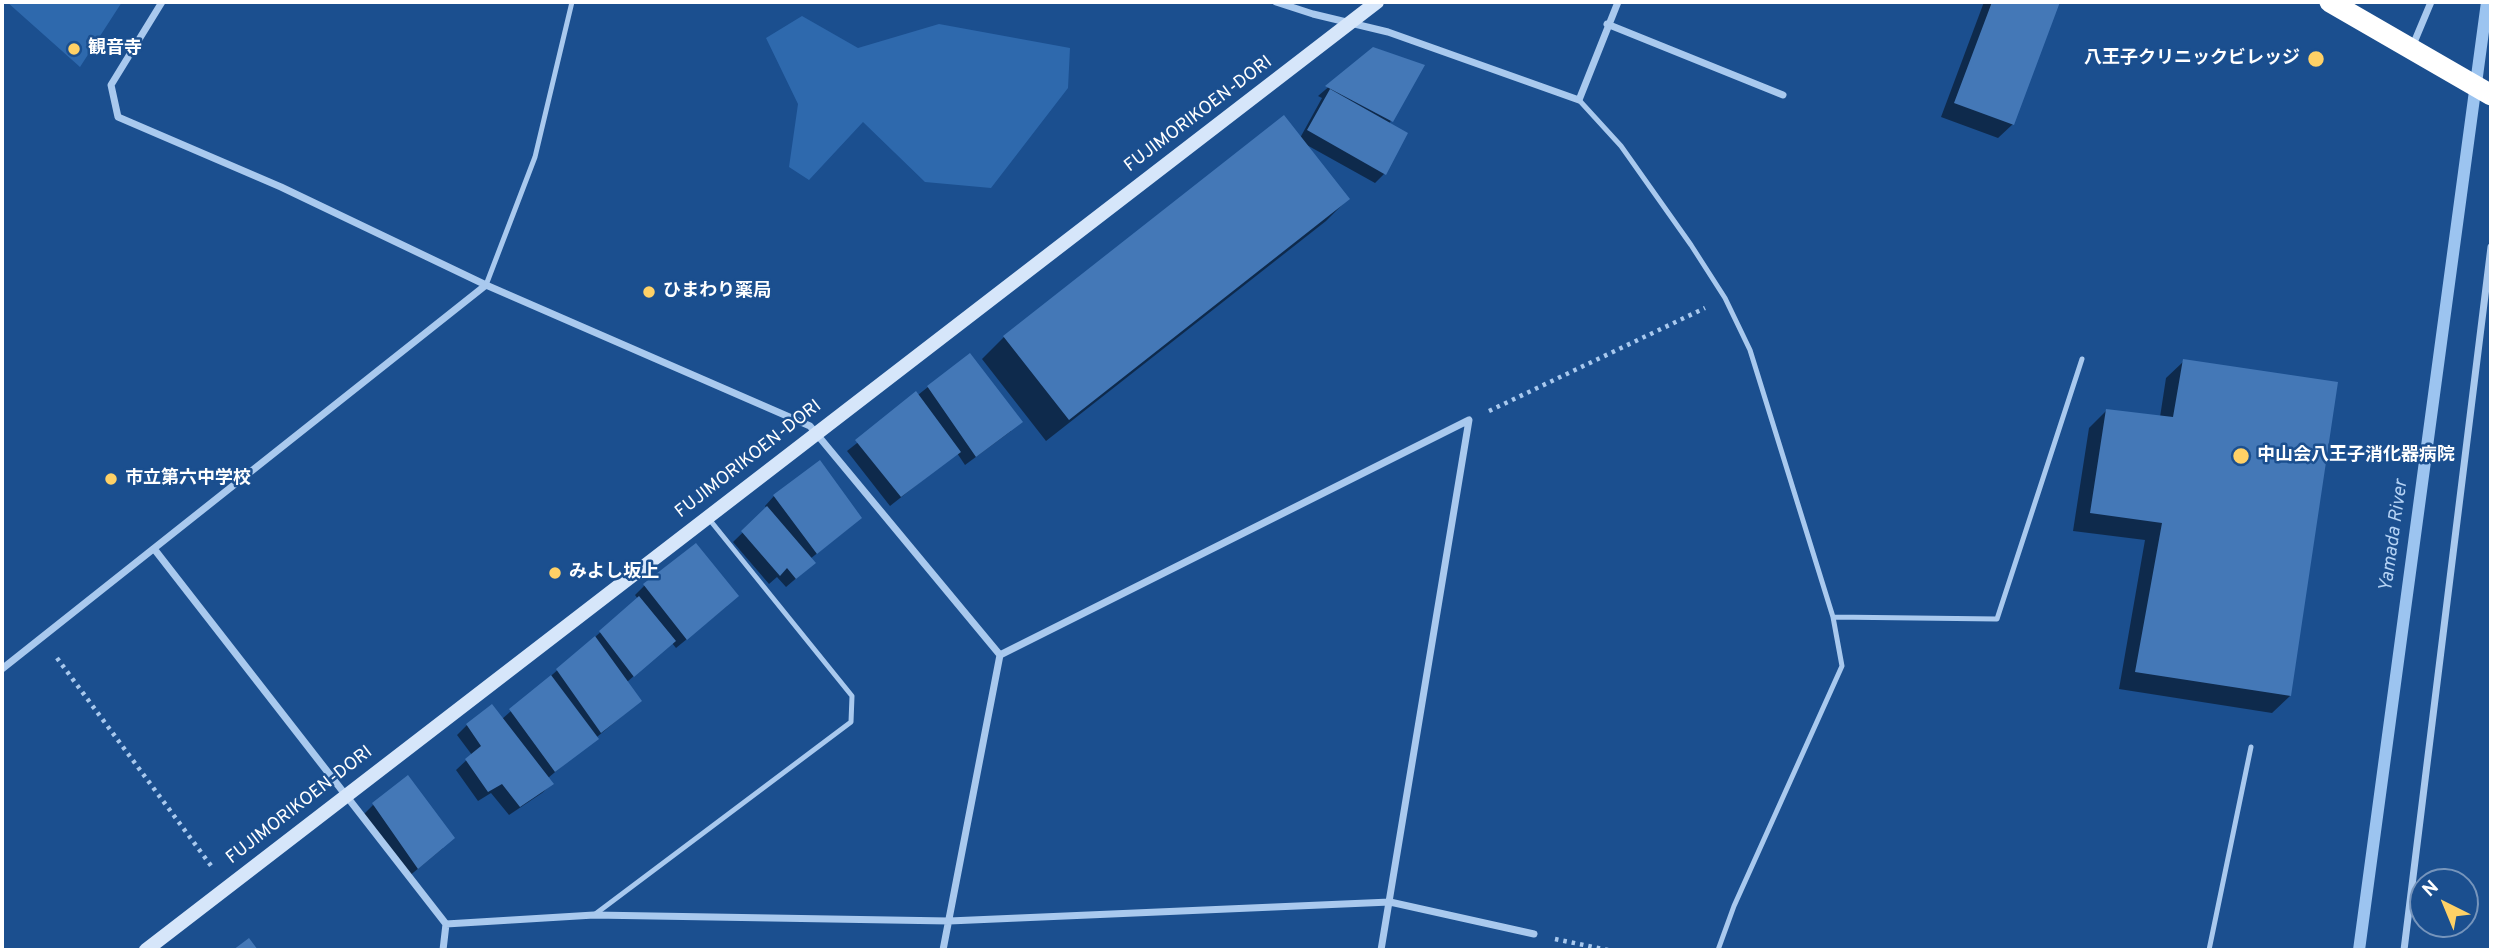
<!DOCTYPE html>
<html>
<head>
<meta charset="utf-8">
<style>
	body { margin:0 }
	#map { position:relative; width:2493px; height:952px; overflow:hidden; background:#1b4f8f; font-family:Overpass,sans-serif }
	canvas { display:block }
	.frame { position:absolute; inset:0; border:4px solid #fff; pointer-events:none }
	.north { position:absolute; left:2409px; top:868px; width:70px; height:70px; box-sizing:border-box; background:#1b4f8f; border:2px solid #7695bc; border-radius:50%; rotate:317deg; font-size:19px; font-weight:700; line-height:28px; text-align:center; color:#fff }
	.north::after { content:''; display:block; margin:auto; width:24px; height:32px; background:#ffd166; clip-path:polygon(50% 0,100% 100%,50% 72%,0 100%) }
</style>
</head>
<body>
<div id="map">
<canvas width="2493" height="952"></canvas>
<div class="frame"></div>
<div class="north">N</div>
</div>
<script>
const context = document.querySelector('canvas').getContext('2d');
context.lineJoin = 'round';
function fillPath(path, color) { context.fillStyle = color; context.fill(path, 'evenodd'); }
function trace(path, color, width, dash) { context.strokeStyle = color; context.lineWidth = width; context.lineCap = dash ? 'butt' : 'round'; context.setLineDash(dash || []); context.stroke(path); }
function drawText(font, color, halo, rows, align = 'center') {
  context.font = font + ' Overpass,"Noto Sans JP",sans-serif'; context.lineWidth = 5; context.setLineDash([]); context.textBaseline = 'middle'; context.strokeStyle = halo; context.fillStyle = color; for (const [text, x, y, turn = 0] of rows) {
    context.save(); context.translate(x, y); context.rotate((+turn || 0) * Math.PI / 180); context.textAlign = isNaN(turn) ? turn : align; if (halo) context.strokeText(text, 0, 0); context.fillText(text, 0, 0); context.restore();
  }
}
const green = new Path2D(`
	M7,2H122L80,67Z
	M802,16L858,48L939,24L1070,48L1068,88L991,188L925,182L863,122L809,180L789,167L798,104L766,38Z`);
const shadow = new Path2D(`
	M1984,2H2058L2013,124L1998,138L1941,117Z
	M1373,49L1422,66L1389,124L1384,174L1375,183L1305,144L1348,199L1326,221L1046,441L982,359L1004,337L1300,138L1322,98L1318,96Z
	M2184,361L2290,696L2272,713L2119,689L2145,540L2073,531L2089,428L2107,410L2160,417L2166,378Z
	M928,387L1011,431L965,465L957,453L890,506L847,451Z
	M774,496L850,527L810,559L814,563L786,587L777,577L769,584L733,542L767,509L765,506Z
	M696,546L727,606L676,648L672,643L627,682L640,701L548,778L552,784L542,793L509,815L491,793L478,801L456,770L472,755L457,735L467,725L502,719L638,599L635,595L644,586Z
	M373,805L443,848L408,877L364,814Z`);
const stream = new Path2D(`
	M2359,950L2487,2`);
const building = new Path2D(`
	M1992,2H2060L2014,125L1954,103Z
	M1373,47L1425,65L1393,122L1325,86Z
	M1330,89L1408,133L1386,175L1307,130Z
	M1284,115L1350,199L1069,420L1003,336Z
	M970,353L1023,422L976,457L927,386Z
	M2183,359L2338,382L2291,696L2135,672L2162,523L2090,513L2106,409L2173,417Z
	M916,391L961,452L901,497L855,440Z
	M820,460L862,518L817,554L773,495Z
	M767,506L816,563L796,579L787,568L780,576L741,531Z
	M696,543L739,596L687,640L643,584Z
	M639,596L676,641L634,677L599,631Z
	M595,636L642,701L601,733L556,669Z
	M551,675L599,739L555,772L509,709Z
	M492,704L554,784L520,807L502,784L488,792L465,759L481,746L466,724Z
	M408,775L455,838L418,869L372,803Z
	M249,938L258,950H233Z`);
const path = new Path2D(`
	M1489,411L1705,308
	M57,658L212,867
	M1555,939L1608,950`);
const lane = new Path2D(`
	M1579,100L1621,146L1691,245L1725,298L1750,350L1833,617L1842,666L1734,906L1718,950
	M486,285L535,157L572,2
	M1833,617L1997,619L2082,359
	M594,915L851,722L852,696L709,519
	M2209,950L2251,747`);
const street = new Path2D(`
	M162,2L111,85L118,117L281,187L486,285L810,426L1000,655
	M1276,2L1313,14L1388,32L1579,100L1618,2
	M1607,24L1783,95
	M2413,45L2431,2
	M155,550L446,924L443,950
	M1000,655L1469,420L1381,950
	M2,669L486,285
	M446,924L594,915L949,921L1390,902L1534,934
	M943,950L1000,655
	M2404,950L2491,247`);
const secondary = new Path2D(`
	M146,950L1377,2`);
const highway = new Path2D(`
	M2330,2L2491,95`);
const markers = [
	[74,49,7,"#ffd166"],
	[2316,59,9,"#ffd166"],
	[649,292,7,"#ffd166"],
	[2241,456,9,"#ffd166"],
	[111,479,7,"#ffd166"],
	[555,573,7,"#ffd166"]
];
const poiNames = [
	["観音寺",88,49],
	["八王子クリニックビレッジ",2300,59,"right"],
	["ひまわり薬局",663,292],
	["中山会八王子消化器病院",2257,456],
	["市立第六中学校",125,479],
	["みよし坂上",569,573]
];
const streetNames = [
	["FUJIMORIKOEN-DORI",1199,115,-37],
	["FUJIMORIKOEN-DORI",749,460,-38],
	["FUJIMORIKOEN-DORI",300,806,-38]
];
const waterNames = [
	["Yamada River",2395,536,-82]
];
fillPath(green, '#2e69ad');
fillPath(shadow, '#0007');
trace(stream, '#9cc4f0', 12);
fillPath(building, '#4478b7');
trace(path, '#a9c9ee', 4.5, [3.5, 5]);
trace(lane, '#a9c9ee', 5);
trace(street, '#a9c9ee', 7);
trace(secondary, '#d6e6fa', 14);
trace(highway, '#fff', 21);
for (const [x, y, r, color] of markers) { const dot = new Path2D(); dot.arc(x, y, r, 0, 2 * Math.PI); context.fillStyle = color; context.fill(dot); trace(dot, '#1b4f8f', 2.5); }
drawText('bold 18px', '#fff', '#1b4f8f', poiNames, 'left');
drawText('18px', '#fff', '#1b4f8f', streetNames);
drawText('italic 19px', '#b5d3f5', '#1b4f8f', waterNames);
</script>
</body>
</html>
